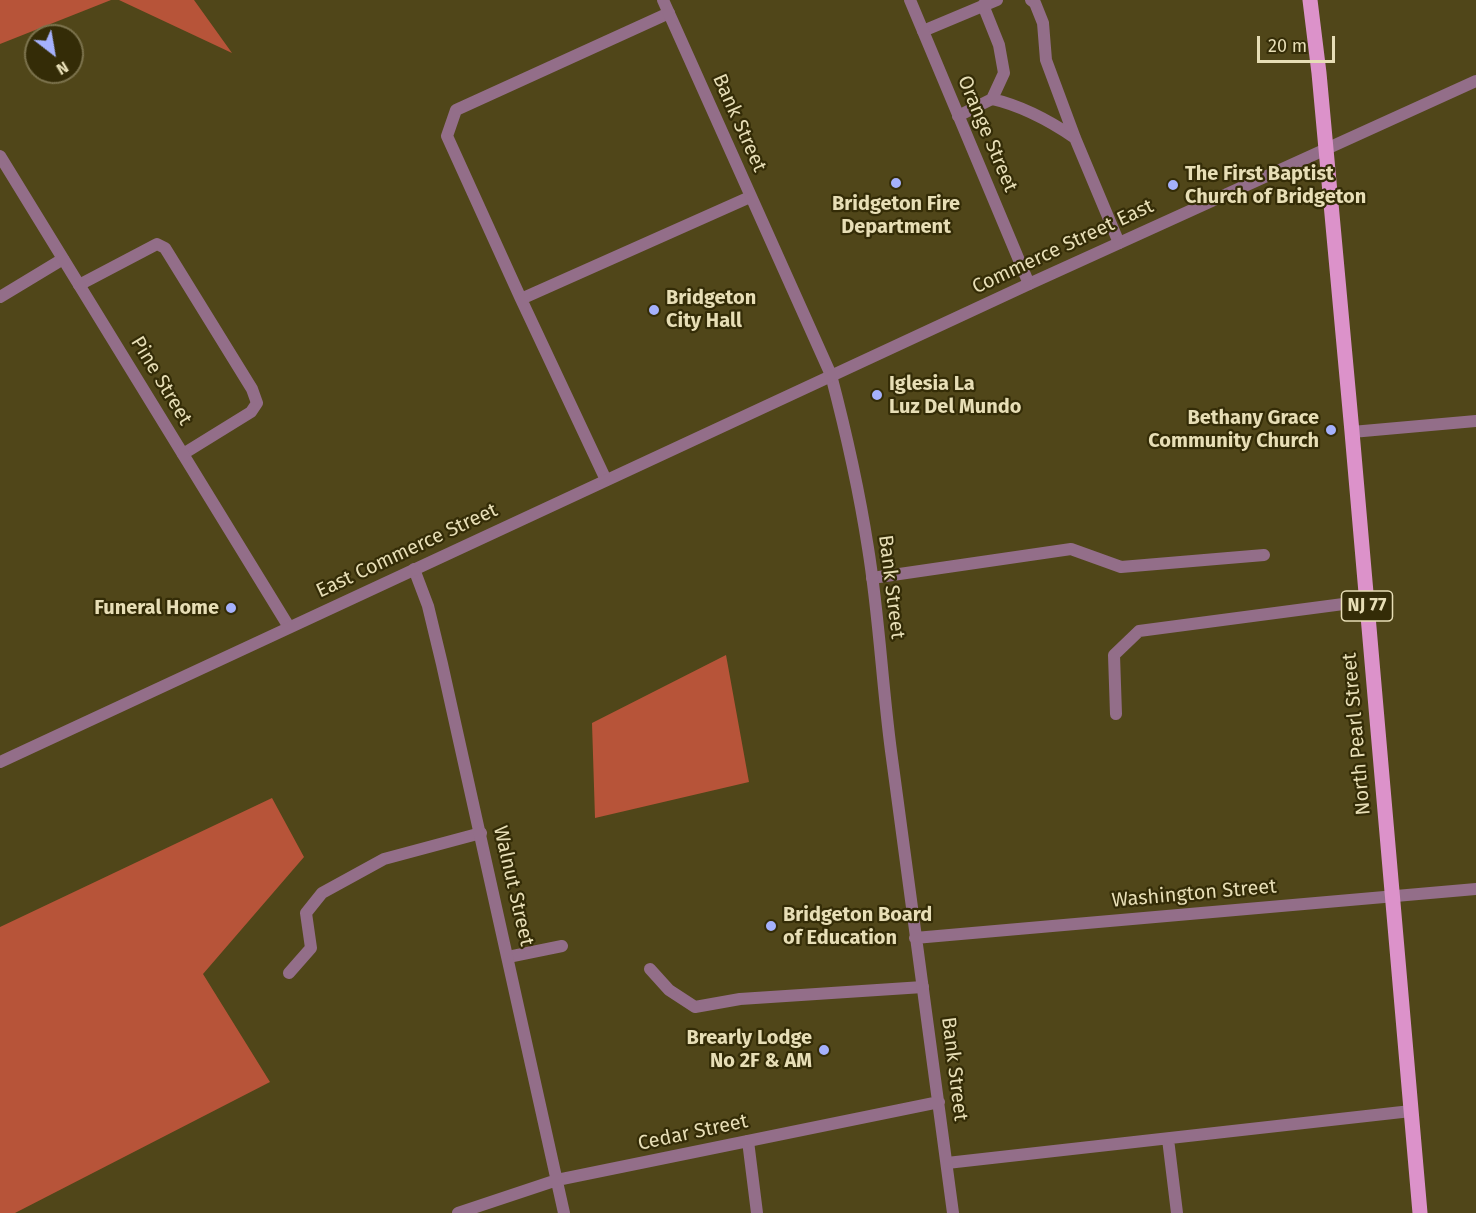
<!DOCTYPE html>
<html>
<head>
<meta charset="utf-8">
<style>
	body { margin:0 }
	#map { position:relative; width:1476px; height:1213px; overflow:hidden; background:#504619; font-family:"Fira Sans",sans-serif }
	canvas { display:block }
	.north { position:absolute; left:24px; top:24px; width:60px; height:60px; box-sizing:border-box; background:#342c07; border:2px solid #7c734d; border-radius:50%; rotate:149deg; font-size:16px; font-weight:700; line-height:24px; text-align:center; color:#e7deb6 }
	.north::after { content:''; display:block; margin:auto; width:21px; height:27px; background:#a5b1fc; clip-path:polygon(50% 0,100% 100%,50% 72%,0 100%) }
	.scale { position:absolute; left:1257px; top:36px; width:78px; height:27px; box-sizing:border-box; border:3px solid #e7deb6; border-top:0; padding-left:8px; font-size:18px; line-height:21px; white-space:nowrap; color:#e7deb6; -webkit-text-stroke:4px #342c07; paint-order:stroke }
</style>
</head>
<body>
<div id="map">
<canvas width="1476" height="1213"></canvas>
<div class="north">N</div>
<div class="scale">20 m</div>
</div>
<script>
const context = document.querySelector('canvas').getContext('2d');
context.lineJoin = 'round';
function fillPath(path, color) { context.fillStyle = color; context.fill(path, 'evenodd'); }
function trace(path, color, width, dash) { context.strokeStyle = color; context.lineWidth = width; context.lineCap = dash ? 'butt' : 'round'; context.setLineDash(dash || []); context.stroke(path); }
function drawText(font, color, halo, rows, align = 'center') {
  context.font = font + ' "Fira Sans",sans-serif'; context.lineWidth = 4.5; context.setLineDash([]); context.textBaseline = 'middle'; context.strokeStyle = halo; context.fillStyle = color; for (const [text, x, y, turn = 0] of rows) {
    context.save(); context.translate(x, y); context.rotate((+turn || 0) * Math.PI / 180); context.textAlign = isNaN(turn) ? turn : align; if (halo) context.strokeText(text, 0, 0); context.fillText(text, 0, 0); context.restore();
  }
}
const forest = new Path2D(`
	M0,0H111L0,44Z
	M119,0H194L232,53Z
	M726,655L749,782L595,818L592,723Z
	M272,798L304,857L203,974L270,1082L15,1213H0V927Z`);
const service = new Path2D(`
	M1031,0L1035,3L1043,23L1046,60L1075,138L1119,243
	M669,13L456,110L447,136L521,299L750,197
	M923,31L997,0
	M992,99C1023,106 1050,121 1075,138
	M958,116L992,99L1004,73L999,45L983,5
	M79,285L157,244L165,248L252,389L257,403L251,412L183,454
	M0,297L63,259
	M521,299L606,480
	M872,578L1071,549L1121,567L1264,555
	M1116,714L1114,655L1139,631L1366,601
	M508,957L562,946
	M650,969L669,990L695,1007L740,999L923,987
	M289,973L311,948L306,913L322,893L384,859L481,833
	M1168,1139L1177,1213
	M748,1141L757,1213
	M947,1163L1411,1111`);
const minor = new Path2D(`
	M663,0L831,375C846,432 859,490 868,548C879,615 882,683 891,751C911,905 933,1059 953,1213
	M910,0L1029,284
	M0,156L289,627
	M1352,432L1476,421
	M414,569L428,606L442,664L564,1213
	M915,938L1476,889
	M458,1213L557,1180L939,1102`);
const tertiary = new Path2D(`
	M0,762L1029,284L1476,81`);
const primary = new Path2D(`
	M1310,0L1319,73L1352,432L1420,1213`);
const markers = [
	[896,183,6,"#a5b1fc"],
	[1173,185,6,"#a5b1fc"],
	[654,310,6,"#a5b1fc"],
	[877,395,6,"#a5b1fc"],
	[1331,430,6,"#a5b1fc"],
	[231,608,6,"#a5b1fc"],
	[771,926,6,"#a5b1fc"],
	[824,1050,6,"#a5b1fc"]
];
const shields = [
	[1367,606,51]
];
const shieldNames = [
	["NJ 77",1367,606]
];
const streetNames = [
	["Bank Street",739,123,66],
	["Orange Street",987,134,67],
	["Commerce Street East",1063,247,-25],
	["Pine Street",161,381,59],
	["East Commerce Street",407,551,-25],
	["Bank Street",891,587,83],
	["North Pearl Street",1357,734,-95],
	["Walnut Street",513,886,77],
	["Washington Street",1194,894,-5],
	["Bank Street",954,1069,83],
	["Cedar Street",693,1133,-12]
];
const poiNames = [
	["The First Baptist",1185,174],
	["Church of Bridgeton",1185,197],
	["Bridgeton Fire",896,204,"center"],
	["Department",896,227,"center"],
	["Bridgeton",666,298],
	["City Hall",666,321],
	["Iglesia La",889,384],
	["Luz Del Mundo",889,407],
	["Bethany Grace",1319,418,"right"],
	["Community Church",1319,441,"right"],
	["Funeral Home",219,608,"right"],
	["Bridgeton Board",783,915],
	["of Education",783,938],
	["Brearly Lodge",812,1038,"right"],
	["No 2F & AM",812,1061,"right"]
];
fillPath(forest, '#b75439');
trace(service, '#936e89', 12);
trace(minor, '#936e89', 12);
trace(tertiary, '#936e89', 12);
trace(primary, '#dc92ca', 15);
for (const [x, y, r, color] of markers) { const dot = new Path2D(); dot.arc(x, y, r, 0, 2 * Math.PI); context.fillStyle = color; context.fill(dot); trace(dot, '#342c07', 2); }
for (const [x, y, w] of shields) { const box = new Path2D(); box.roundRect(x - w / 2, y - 15, w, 30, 4.5); context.fillStyle = '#342c07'; context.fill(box); trace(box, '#e7deb6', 1.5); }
drawText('bold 18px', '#e7deb6', null, shieldNames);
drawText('20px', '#e7deb6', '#342c07', streetNames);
drawText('bold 20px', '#e7deb6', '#342c07', poiNames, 'left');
</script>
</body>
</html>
